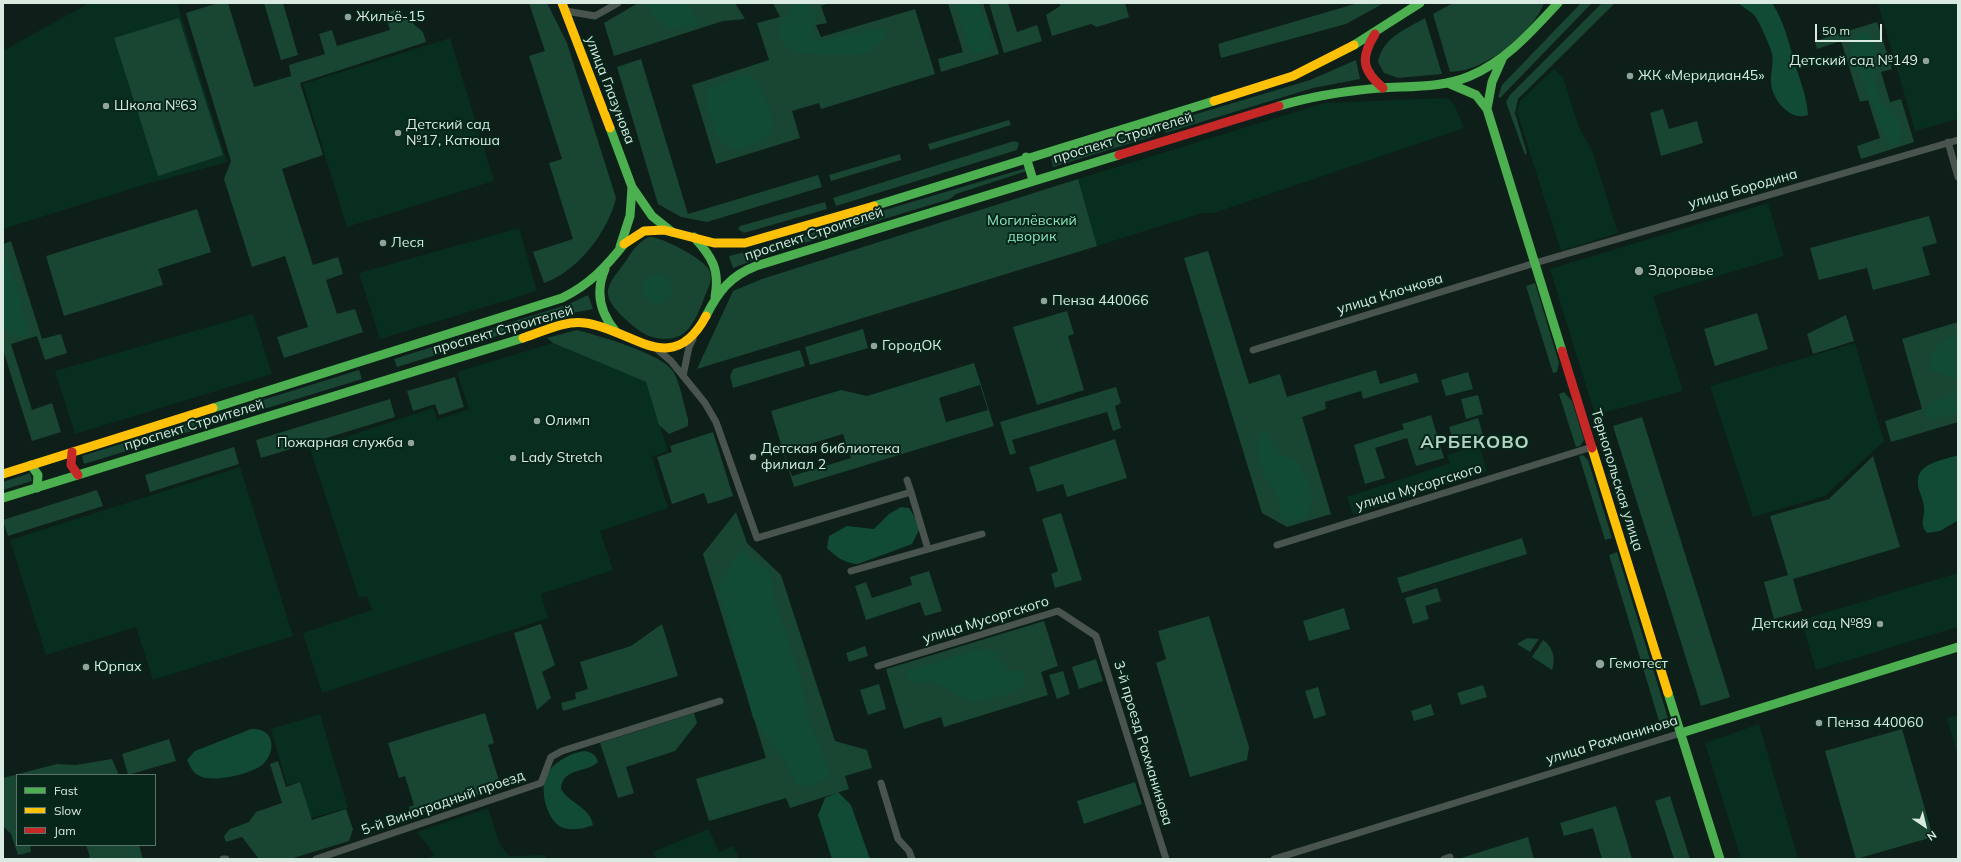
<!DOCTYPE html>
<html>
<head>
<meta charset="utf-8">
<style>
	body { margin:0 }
	#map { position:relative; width:1961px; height:862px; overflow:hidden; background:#0d1f18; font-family:Mulish,sans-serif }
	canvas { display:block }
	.frame { position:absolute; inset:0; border:4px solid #d9eae1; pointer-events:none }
	.legend { position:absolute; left:16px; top:774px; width:140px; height:72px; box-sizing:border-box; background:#062619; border:1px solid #5a7469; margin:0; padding:5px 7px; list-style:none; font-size:12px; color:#d9eae1 }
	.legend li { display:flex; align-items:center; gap:8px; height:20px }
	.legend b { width:20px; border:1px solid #5a7469 }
	.north { position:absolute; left:1905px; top:806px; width:40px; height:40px; -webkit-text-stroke:3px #062619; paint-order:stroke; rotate:145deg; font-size:11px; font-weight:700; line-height:16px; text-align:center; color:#d9eae1 }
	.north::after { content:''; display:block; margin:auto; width:14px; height:18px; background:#d9eae1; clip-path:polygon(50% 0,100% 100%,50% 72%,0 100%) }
	.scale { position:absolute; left:1815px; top:24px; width:67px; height:18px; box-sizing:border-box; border:2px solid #d9eae1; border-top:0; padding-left:5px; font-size:12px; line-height:14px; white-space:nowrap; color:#d9eae1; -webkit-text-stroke:3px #062619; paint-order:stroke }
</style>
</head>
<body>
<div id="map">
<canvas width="1961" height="862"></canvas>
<div class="frame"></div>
<ul class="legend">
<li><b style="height:5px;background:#4caf50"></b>Fast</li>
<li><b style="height:5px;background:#ffc107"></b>Slow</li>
<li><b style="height:5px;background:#c62828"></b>Jam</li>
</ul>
<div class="north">N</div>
<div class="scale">50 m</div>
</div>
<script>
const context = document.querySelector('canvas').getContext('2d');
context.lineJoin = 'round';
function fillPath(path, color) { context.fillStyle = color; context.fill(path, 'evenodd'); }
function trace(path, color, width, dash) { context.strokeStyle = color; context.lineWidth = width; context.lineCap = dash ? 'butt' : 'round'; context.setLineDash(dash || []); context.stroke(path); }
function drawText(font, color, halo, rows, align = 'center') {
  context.font = font + ' Mulish,sans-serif'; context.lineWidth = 4; context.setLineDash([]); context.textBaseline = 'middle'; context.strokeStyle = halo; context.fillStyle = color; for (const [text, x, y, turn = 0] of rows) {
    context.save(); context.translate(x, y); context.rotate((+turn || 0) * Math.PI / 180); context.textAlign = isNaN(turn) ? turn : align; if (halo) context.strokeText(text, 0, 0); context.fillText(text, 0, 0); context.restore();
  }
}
const built = new Path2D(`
	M89,3H177L227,162L140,186L3,229V51Z
	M1878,3H1958V119L1915,131Z
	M450,38L494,181L347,227L303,84Z
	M1554,69L1563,77L1578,125L1593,153L1618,233L1561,251L1517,112L1520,101Z
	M1448,98L1455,106L1464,128L1214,213H1202L1097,246L1078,179L1324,103Z
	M1768,203L1784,256L1653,296L1683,391L1595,415L1550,269Z
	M519,228L537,291L380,339L359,273Z
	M253,314L272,374L75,434L55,371Z
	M553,343L646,382L668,451L652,457L668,508L600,531L613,570L541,594L548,618L322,693L303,633L372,610L367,596L359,598L310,449L433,408L437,420L469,409L457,372Z
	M1855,343L1884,441L1825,496L1753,517L1710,386Z
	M1479,445L1487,471L1353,515L1347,497L1450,463L1447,455Z
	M240,467L293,636L153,680L136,627L46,655L10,540Z
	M1958,573V627L1816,670L1801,620Z
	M320,714L348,808L311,818L300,782L287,785L271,729Z
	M1958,715V758L1947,718Z
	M1759,724L1798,859H1741L1705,743Z
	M488,808L500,845L509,856L545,855L547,859H428L434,854L417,832Z
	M709,829L719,852L734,846L739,859H656L653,852Z`);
const green = new Path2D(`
	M218,3H228L254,87L291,76L289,65L325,54L319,34L332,30L337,46L390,30L385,13L396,9L423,32L426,42L300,83L323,155L282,169L313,265L338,257L343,274L326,280L337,314L355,309L363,332L284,358L277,337L308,327L285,256L252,267L224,179L231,161L186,13Z
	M264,3H283L298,55L281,60Z
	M529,3H547L567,43L616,198C608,232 577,272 544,283L533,252L573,239L549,163L562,159L529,56L545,51Z
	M638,3H735L745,19L723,21L614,56L604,23Z
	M773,3H830L821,6L827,23L816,25L821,37L915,9L935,74L821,109L819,103L792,111L800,138L716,164L692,85L769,60L757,23L780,17Z
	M948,3H983L999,54L941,72L938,59L963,52Z
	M989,3H1008L1017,32L1037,25L1042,41L1004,53Z
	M1060,3H1125L1129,17L1097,27L1091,24L1052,36L1046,15L1060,6Z
	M1358,3H1384L1346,24L1221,58L1218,44Z
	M1453,3H1544C1534,30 1496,61 1468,69C1462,71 1456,71 1450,72L1433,14Z
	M1581,3H1592L1500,98L1498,97L1502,85Z
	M1602,3H1615L1518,99L1515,113L1527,153L1525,155L1506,102L1510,95Z
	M179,18L223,155L158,176L114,38Z
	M1425,18L1442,74L1398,78L1384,73L1378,62C1383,37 1405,30 1425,18Z
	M1877,22L1892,69L1881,72L1890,102L1901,99L1914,142L1861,159L1857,146L1880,138L1868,100L1860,102L1841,41L1817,49L1815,41Z
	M641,59L688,214L818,175L822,187L707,222L681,217L658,204L617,67Z
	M1356,60L1360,79L1313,88L1165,133L1163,124L1310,80Z
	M1663,109L1669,129L1697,121L1703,143L1661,156L1650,113Z
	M1009,120L1011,125L930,150L928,144Z
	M1152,128L1154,136L1053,167L1051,158Z
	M1014,141L1019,143L1017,150L836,206L833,198Z
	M900,154L901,160L831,181L829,175Z
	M1026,168L1027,171L956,194L950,199L844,231L841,223Z
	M1078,179L1097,246L697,369L733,291L762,279Z
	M825,202L827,209L744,233L738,229L740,226Z
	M197,209L211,252L158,269L163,285L64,316L46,256Z
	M1929,216L1937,243L1922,247L1930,275L1873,290L1867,268L1819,280L1810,248Z
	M832,227L834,234L775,252L733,268L729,256L774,245Z
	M650,237C662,237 704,259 709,270C713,278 710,284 707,291C701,305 694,330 679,336C668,341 653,339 643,333C633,327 608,306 608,294C607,283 619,271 625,262C632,252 638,241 650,237Z
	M11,241L42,339L61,334L67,353L45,360L37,336L11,344L32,410L52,403L61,432L32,441L3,350V244Z
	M1208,251L1249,384L1280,374L1287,397L1376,370L1380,384L1416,373L1419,382L1363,399L1361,391L1325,402L1326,409L1302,417L1331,514L1287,527L1262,513L1184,258Z
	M1535,283L1559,363L1557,372L1553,373L1526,286Z
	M588,295L593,309L572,313L397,367L394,359L569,304Z
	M1067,311L1074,334L1068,336L1084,390L1037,405L1013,327Z
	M1757,313L1768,349L1715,366L1704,329Z
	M1846,315L1854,341L1813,354L1807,334Z
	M1958,322V422L1891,442L1885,421L1922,409L1902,339Z
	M863,329L868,348L810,365L805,347Z
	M577,330C599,336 660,353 673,371C680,382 684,406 688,419V426L669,434L659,425L646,382L553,343L547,338Z
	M800,350L805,366L733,388L730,376L733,369Z
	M974,363L994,426L794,487L771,411L841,390L867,396ZM980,385L988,410L946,422L939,398ZM843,434L851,458L792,476L784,452Z
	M359,370L362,379L84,464L82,456Z
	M1468,372L1473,389L1446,396L1441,380Z
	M455,377L464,407L439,415L435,404L413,411L407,391Z
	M1116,387L1121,403L1115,406L1121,428L1113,431L1107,412L1012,440L1016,453L1010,455L1000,422Z
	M1564,392L1572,401L1584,440L1580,446L1576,447L1559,394Z
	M1478,395L1483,414L1466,419L1461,399Z
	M390,399L395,417L261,458L256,440Z
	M1431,415L1444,458L1416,466L1407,438L1375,448L1385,478L1365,484L1354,445L1404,429L1402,424Z
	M1642,417L1730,697L1701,706L1613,426Z
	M1478,418L1483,435L1454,444L1449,427Z
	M713,432L733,496L708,504L704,493L672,504L657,457L672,452L670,446Z
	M1115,439L1127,478L1067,497L1063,484L1037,492L1029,467Z
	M234,447L239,464L150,492L145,475Z
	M1583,455L1588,460L1612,538L1605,540L1579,456Z
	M1873,456L1900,547L1793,579L1802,611L1774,619L1764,582L1788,575L1770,516L1829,499Z
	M30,473L32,481L3,490V482Z
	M97,490L103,506L8,536L3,520Z
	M736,512L747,543L781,575L835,741L867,750L872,768L845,776L849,789L790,808L786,798L709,821L696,779L766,758L703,554Z
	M1061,513L1082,580L1055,588L1051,574L1058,571L1042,519Z
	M1522,538L1527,554L1402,593L1397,578Z
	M1617,552L1668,718L1659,721L1609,555Z
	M929,571L942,611L925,616L920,602L866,620L855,586L866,582L872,598L912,585L910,577Z
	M1437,588L1441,601L1425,606L1429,619L1413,624L1405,598Z
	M1344,608L1350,629L1309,641L1303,621Z
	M1209,616L1249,747L1247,760L1190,777L1156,663L1166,659L1158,631Z
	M1044,621L1058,666L1041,672L1048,695L944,727L941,717L904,729L886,669Z
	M541,624L555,665L542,672L551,698L537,710L514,633Z
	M662,624L678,676L563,711L561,703L576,699L575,693L588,689L580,662L631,646Z
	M1527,638L1539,639L1530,652L1517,644Z
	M1543,640C1553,647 1556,658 1552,670L1532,657Z
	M865,646L868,656L849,662L846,653Z
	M1096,659L1103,681L1079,689L1072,667Z
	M1063,671L1070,694L1057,699L1049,675Z
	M879,684L886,709L868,715L860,690Z
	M1483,685L1487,697L1461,705L1457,693Z
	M1318,687L1326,715L1314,719L1305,691Z
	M1431,704L1434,715L1414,721L1411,711Z
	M485,713L494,743L488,745L501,787L411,816L409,807L414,805L405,776L399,778L388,743Z
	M694,713L697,723L675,751L626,767L634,793L618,798L600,743Z
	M1902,729L1933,837L1856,859L1825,751Z
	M169,739L176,761L128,775L122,754Z
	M112,759L119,775H17V845H30L31,852L18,855L11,834L3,826V778L57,764L76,765Z
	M278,761L286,787L300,782L312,820L346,809L353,829L349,841L290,859H259L242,837L226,842L224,836L230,829L249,822L256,812L282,803L270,764Z
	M1135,782L1142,804L1084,824L1077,801Z
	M1670,796L1690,859H1674L1655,801Z
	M1616,806L1632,859H1602L1593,828L1564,836L1560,823Z
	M1528,837L1534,859H1458Z
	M86,845H139L143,859H84L90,857Z`);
const forest = new Path2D(`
	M645,3H689L700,26L669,29L655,19Z
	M798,3L810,5L815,11V23L811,32L820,40C835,38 876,25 887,31L886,36L869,53C852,55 800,59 787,47C781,42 780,35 778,28L792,8Z
	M957,3H978L990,32L992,46C987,52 980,54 971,52L967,45Z
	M1738,3H1772C1785,23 1789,44 1796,67C1801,83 1807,98 1808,115C1791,122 1772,100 1771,83C1770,72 1775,62 1771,50C1767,40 1762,28 1757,19C1752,11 1744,8 1738,3Z
	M1867,31C1881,40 1872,78 1877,93C1884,112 1911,120 1899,143L1890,147L1850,52C1851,42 1856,33 1867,31Z
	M742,75H750L760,82L761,90L770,106L773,129C769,138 763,141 754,144C747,146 738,150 730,148C716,145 701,99 707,88Z
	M3,257L8,265L20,296L21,309L28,326V334C18,342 10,334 3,326Z
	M642 289a15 15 0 1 1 30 0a15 15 0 1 1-30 0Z
	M1958,334V380L1936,373L1930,368C1928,351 1942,340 1958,334Z
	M1958,392V411C1947,416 1934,422 1924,415V410L1934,401Z
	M1267,432L1279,453C1283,456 1290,456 1293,459C1306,470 1324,511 1301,519C1296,521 1291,523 1286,521C1275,519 1281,505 1278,498C1275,490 1269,484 1265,477C1259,465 1253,445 1261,433Z
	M1958,455L1957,521L1940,531L1927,533C1919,524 1925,518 1924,507C1923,498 1917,489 1918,480C1919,462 1945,460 1958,455Z
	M901,507L909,508L916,519L919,530L912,544L858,564C846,564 836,557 827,548L829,536L847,526L874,529L889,514Z
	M740,550L770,571L775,602L798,667L809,718L831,774L814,785L798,787L784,761L753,718L718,586Z
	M990,649L994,651L1009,671H1022L1027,680C1021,694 981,703 968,700C957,698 949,688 938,684C928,681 915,685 906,678L910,670L920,667L967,652Z
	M251,729C275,727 277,752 262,765C251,774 213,783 200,776C192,773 191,767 187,760L195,751Z
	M583,751C591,751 596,755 598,762C588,773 562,767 561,789C569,803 590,807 593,825C585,829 566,832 558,825C546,815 540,791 546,776C552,763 569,754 583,751Z
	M838,792L851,805L870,859H832L818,815L825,798Z`);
const street = new Path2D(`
	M566,11L595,16L618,3
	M1948,142L1958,177
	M658,350L671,361L705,403L716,422L757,538L911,492L907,480
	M1253,350L1535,263L1958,140
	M683,376L689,347L693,339
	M911,492L928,549
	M1277,545L1592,447
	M851,571L982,534
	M878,666L1058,611L1096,636L1166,859
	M881,783L898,839L909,851L912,859
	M223,859H226
	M316,859L541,783L551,757L562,751L720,701
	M1274,859L1681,733
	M1444,859L1450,857`);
const fast = new Path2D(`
	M1354,45L1420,3
	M1448,83L1476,95L1487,109L1562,351
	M1279,106C1312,96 1345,91 1380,88C1410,86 1442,88 1470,76C1506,61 1532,31 1558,3
	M1487,109L1492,82L1503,57
	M610,128L632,187L652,216L672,232
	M1026,157L1033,180
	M874,206L1214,101
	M694,237C712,257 720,269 715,297
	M620,247L630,216L632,187
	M605,269C595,292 600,313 616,332
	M706,316C718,292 730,276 756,266L1119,155
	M213,408L562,298C589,285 606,267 624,244
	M31,465L38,475L37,488
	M3,498L523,338
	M1668,693L1720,859
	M1681,733L1958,647`);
const slow = new Path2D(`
	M562,3L610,128
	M1214,101L1293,76L1354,45
	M624,244L644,231L664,230L714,243H745L874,206
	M523,338C542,332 565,320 585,323C632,329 672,380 706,316
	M1592,448L1668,693
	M3,474L213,408`);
const jam = new Path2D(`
	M1375,34C1360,58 1362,70 1383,88
	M1119,155L1279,106
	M1562,351L1592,448
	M72,452L71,465L78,475`);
const markers = [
	[348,17,4,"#92a39b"],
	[1926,61,4,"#92a39b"],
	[1630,76,4,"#92a39b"],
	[106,106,4,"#92a39b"],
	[398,133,4,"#92a39b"],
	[383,243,4,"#92a39b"],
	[1639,271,5,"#92a39b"],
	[1044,301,4,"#92a39b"],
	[874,346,4,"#92a39b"],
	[537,421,4,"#92a39b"],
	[411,443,4,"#92a39b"],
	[753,457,4,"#92a39b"],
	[513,458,4,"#92a39b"],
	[1880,624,4,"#92a39b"],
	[1600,664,5,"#92a39b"],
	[86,667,4,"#92a39b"],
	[1819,723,4,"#92a39b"]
];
const poiNames = [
	["Жильё-15",356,17],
	["Детский сад №149",1918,61,"right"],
	["ЖК «Меридиан45»",1638,76],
	["Школа №63",114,106],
	["Детский сад",406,125],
	["№17, Катюша",406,141],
	["Леся",391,243],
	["Здоровье",1648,271],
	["Пенза 440066",1052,301],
	["ГородОК",882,346],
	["Олимп",545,421],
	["Пожарная служба",403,443,"right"],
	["Детская библиотека",761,449],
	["филиал 2",761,465],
	["Lady Stretch",521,458],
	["Детский сад №89",1872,624,"right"],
	["Гемотест",1609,664],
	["Юрпах",94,667],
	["Пенза 440060",1827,723]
];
const streetNames = [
	["улица Глазунова",610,90,69],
	["проспект Строителей",1123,138,-17],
	["улица Бородина",1743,189,-16],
	["проспект Строителей",814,234,-18],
	["улица Клочкова",1390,294,-17],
	["проспект Строителей",503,330,-16],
	["проспект Строителей",194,425,-17],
	["Тернопольская улица",1617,480,73],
	["улица Мусоргского",1419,487,-17],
	["улица Мусоргского",986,620,-17],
	["улица Рахманинова",1612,740,-17],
	["3-й проезд Рахманинова",1143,743,73],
	["5-й Виноградный проезд",443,803,-19]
];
const parkNames = [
	["Могилёвский",1032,221],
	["дворик",1032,237]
];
const districtNames = [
	["АРБЕКОВО",1475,443]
];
fillPath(built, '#072e1f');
fillPath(green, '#194533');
fillPath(forest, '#114a35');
trace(street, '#4a544f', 7);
trace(fast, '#4caf50', 9);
trace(slow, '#ffc107', 9);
trace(jam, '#c62828', 9);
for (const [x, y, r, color] of markers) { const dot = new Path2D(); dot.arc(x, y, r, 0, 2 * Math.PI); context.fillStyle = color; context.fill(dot); trace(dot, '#062619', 1.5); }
drawText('14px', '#d9eae1', '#062619', poiNames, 'left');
drawText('14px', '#d9eae1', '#062619', streetNames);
drawText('14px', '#8be5bb', '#062619', parkNames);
context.letterSpacing = '1px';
drawText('bold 18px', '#b2d5c3', '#062619', districtNames);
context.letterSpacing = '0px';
</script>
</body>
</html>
